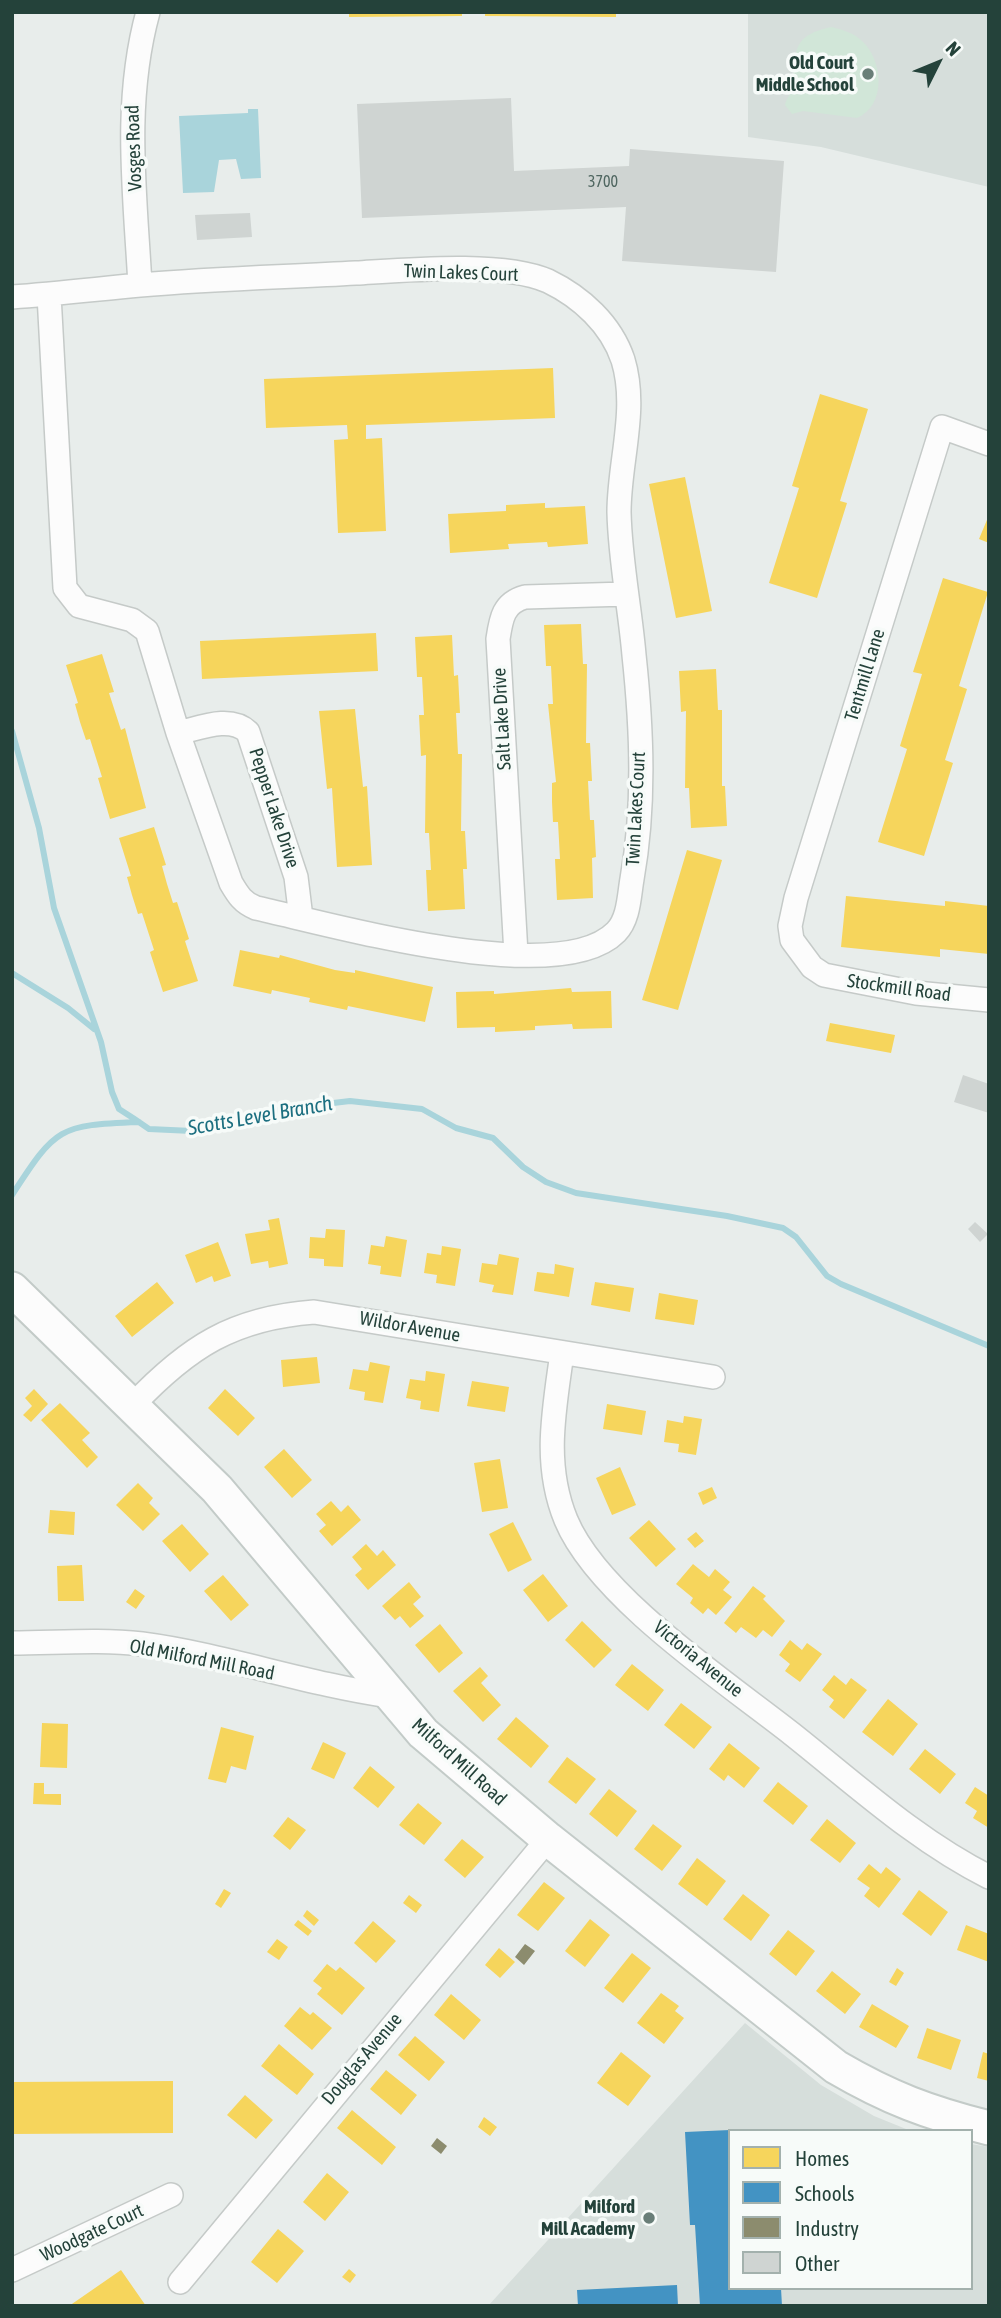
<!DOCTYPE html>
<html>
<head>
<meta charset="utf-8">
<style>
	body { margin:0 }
	#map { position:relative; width:1001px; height:2318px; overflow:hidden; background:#e8edeb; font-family:"Asap Condensed",sans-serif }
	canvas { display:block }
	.frame { position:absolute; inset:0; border:14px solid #24423a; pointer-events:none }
	.legend { position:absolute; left:728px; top:2129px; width:245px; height:161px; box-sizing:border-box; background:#f7fbf9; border:2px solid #a3b1ad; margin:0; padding:9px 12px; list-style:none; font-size:21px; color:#24423a }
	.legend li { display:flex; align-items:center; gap:14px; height:35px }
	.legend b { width:35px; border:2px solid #a3b1ad }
	.north { position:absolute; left:903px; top:28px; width:70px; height:70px; -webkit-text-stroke:5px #f7fbf9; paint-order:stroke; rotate:47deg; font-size:19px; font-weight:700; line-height:28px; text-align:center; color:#24423a }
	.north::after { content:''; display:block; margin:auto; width:24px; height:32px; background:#24423a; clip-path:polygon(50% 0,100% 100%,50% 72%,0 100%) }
</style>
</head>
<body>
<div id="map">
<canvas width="1001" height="2318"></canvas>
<div class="frame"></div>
<ul class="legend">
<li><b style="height:19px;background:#f6d55c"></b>Homes</li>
<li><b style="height:19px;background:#4393c3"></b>Schools</li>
<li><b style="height:19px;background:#8c8c6e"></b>Industry</li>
<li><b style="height:19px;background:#cfd4d2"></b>Other</li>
</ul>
<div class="north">N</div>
</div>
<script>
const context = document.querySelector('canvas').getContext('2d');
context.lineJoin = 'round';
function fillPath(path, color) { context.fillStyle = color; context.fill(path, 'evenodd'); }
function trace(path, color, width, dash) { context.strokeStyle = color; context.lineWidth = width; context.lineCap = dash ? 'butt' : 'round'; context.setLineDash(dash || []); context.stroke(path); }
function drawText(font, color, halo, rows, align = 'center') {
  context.font = font + ' "Asap Condensed",sans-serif'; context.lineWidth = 7; context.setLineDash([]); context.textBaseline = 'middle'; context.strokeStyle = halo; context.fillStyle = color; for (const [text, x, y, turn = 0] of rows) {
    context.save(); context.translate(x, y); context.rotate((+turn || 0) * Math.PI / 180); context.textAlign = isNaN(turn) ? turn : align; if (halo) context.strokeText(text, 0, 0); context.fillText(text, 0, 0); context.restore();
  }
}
const built = new Path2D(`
	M748,12H989V187L821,147L748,137Z
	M745,2023L821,2085L874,2116L911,2131H730V2288H971V2144L989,2147V2306H488Z`);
const green = new Path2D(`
	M832,27C843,30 854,33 862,41C883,60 887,105 857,118L803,111L792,114L785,105C786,99 790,96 791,90C798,53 788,36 832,27Z`);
const water = new Path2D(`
	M248,109H258L261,178L241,179L236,159L219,160L214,192L183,193L179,116L248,113Z`);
const homes = new Path2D(`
	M349,12H462V16L349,17Z
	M485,12H616V17L485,16Z
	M553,368L555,418L366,425V439L382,438L386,531L338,533L334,440L348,439L347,425L266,428L264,379Z
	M820,394L868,409L840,501L847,503L817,598L769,583L799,488L792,486Z
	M685,477L712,611L676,618L649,484Z
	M545,503V508L585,506L588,544L548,547L547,542L508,544L509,549L450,553L448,514L506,511V505Z
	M989,515V543L979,539Z
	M943,578L988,592L959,686L967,689L945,760L953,763L924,856L878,842L907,749L900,746L922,674L913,672Z
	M581,624L583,664H587L586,743H590L592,781H588L590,820H594L595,839L596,857L592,858L593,898L557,900L555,859H560L558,822H553L552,802V783L556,782L548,704H553L551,666H546L544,625Z
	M376,633L378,671L202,679L200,641Z
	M452,635L454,676L458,675L460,713H456L458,754H462L461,831H465L467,869H463L465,909L428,911L426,870H431L429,833H425L426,755L421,756L419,715H424L422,677H417L415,637Z
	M102,654L114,692L109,693L121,730L125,728L146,808L110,819L98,778L102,777L90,739L86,740L80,722L75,704L78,703L66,665Z
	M716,669L718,710H722V786H725L727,826L691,828L689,788H685L686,711L681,712L679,671Z
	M355,709L363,787L367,786L372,865L337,867L332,788L327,789L319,711Z
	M154,827L166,865L162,866L167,884L173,903L177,902L189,939L185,941L198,981L163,992L150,952L154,950L142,913L138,914L132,895L127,877L131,876L119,838Z
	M687,850L722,860L678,1010L642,1000Z
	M846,896L945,906V901L989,906V954L940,949V957L841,947Z
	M240,950L279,958L280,955L335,970L355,973V970L433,987L425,1022L348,1006L347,1010L309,1002L310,998L272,990L271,994L233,986Z
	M571,988L572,992L611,991L612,1028L573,1029L572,1024L535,1026V1030L495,1032V1027L457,1028L456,992L494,991V994Z
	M830,1023L895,1035L891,1053L826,1041Z
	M279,1218L288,1264L269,1268L268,1261L251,1264L245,1234L270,1230L268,1220Z
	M326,1229L345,1230L343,1267L324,1266V1259L309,1258L310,1237L325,1238Z
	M386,1236L407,1240L401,1277L380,1274L381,1266L368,1264L371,1245L384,1247Z
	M218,1242L231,1276L214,1282L212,1276L196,1283L185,1255Z
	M442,1246L461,1249L455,1286L436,1283L437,1275L424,1273L427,1253L441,1255Z
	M499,1254L519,1258L513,1295L492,1292L494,1285L479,1282L482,1263L497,1265Z
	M555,1264L574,1268L569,1297L534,1291L537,1272L554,1274Z
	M157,1282L174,1303L132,1337L115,1316Z
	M595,1282L634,1288L630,1312L591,1305Z
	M659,1293L698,1300L694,1325L655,1319Z
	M317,1357L320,1383L283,1387L281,1360Z
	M370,1362L390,1366L383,1403L364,1400L365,1392L349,1389L353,1369L368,1371Z
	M426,1371L445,1374L439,1412L420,1409L421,1401L406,1398L410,1379L425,1381Z
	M472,1381L509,1387L505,1412L467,1406Z
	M34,1389L48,1404L31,1422L23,1415L32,1406L25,1398Z
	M225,1389L255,1418L238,1436L208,1408Z
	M60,1403L90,1433L82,1440L98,1457L87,1468L41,1420Z
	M607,1404L646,1411L642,1435L603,1429Z
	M684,1416L702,1419L696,1455L678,1452L679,1444L664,1442L667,1420L683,1423Z
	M284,1449L312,1480L292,1498L264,1467Z
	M500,1459L508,1508L482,1512L474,1463Z
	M620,1467L636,1505L612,1515L596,1478Z
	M138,1483L153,1498L149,1503L160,1514L143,1531L116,1505Z
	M712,1487L717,1498L703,1505L698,1493Z
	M331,1501L341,1512L348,1505L361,1520L332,1546L319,1531L326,1525L316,1514Z
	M50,1510L75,1512L74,1535L48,1533Z
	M649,1520L676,1549L656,1567L629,1538Z
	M513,1522L532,1560L508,1572L489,1534Z
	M182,1524L209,1554L190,1572L162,1541Z
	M696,1532L704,1541L695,1548L687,1539Z
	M366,1544L377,1556L383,1550L396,1565L368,1590L355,1575L362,1569L352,1557Z
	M693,1564L709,1577L715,1569L730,1582L723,1590L732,1597L716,1615L708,1608L703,1614L690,1603L693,1598L676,1584Z
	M82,1565L84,1601H58L57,1566Z
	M543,1574L568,1606L548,1622L523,1590Z
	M223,1575L249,1605L231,1621L204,1591Z
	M409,1582L421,1597L413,1604L424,1616L410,1628L400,1616L395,1620L382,1606Z
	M753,1586L766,1596L763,1599L785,1621L772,1637L763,1630L756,1638L741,1627L736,1633L724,1623Z
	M135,1589L145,1596L136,1609L126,1602Z
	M582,1621L612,1650L594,1668L565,1640Z
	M440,1624L463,1653L439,1673L415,1645Z
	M790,1640L802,1650L807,1643L822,1654L800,1682L785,1671L790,1664L779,1655Z
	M632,1664L664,1690L648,1711L615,1685Z
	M480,1667L488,1676L481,1683L501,1705L483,1722L453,1691Z
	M834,1675L846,1685L851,1678L867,1690L844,1719L829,1707L834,1700L822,1690Z
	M888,1699L918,1724L893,1756L862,1732Z
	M681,1703L712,1727L694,1749L664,1725Z
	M516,1717L549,1746L531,1768L497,1739Z
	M42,1723L68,1724L67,1768L40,1767Z
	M221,1727L254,1736L246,1770L231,1766L226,1783L208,1779Z
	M323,1742L346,1753L334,1779L311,1769Z
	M729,1743L760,1768L744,1788L728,1775L724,1781L709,1769Z
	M925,1749L956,1774L940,1794L909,1769Z
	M567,1757L596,1779L576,1804L548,1782Z
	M370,1766L395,1787L378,1808L353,1788Z
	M778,1782L808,1806L793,1825L763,1801Z
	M34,1783H44V1794H61V1805L33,1804Z
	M975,1787L989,1796V1828L973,1818L977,1811L965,1803Z
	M609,1789L637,1811L617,1837L589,1814Z
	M418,1803L442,1823L424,1845L399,1825Z
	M288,1817L306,1830L290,1850L273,1836Z
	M827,1819L856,1843L840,1863L810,1840Z
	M653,1824L682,1846L662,1871L634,1849Z
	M462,1839L484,1857L465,1878L444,1860Z
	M697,1858L726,1881L707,1906L678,1884Z
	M869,1864L881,1874L886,1867L901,1879L879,1908L864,1896L870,1888L857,1879Z
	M544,1882L565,1898L538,1931L517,1915Z
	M224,1889L231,1893L221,1908L215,1904Z
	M919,1890L948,1912L931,1936L902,1914Z
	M743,1894L770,1915L751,1941L723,1919Z
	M409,1895L422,1905L416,1913L403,1903Z
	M307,1910L319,1920L314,1926L303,1916Z
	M590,1919L610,1935L585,1967L565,1951Z
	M298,1920L312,1931L308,1936L294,1925Z
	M373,1921L396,1941L376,1963L354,1943Z
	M966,1925L989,1934V1962L957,1950Z
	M788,1930L815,1951L796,1976L769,1954Z
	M277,1939L288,1947L279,1960L267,1952Z
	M499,1948L515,1962L500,1978L485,1965Z
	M632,1953L651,1968L623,2003L604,1988Z
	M327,1964L336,1971L340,1967L365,1988L342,2015L317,1994L322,1988L313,1981Z
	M897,1968L904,1973L896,1986L889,1982Z
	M832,1971L861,1994L845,2014L816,1991Z
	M661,1993L679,2006L675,2011L684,2018L664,2044L637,2023Z
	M451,1994L481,2020L464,2040L434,2015Z
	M872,2004L909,2026L896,2048L859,2027Z
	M300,2007L310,2015L313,2012L332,2028L312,2050L284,2026Z
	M927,2028L961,2040L951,2070L917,2058Z
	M415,2036L445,2062L429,2081L398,2055Z
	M279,2044L314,2074L297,2095L261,2066Z
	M621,2052L651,2076L628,2106L597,2083Z
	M983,2052L989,2054V2081L977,2078Z
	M386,2070L417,2095L401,2115L370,2089Z
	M173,2081V2133L12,2134V2082Z
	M245,2095L273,2120L256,2139L227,2115Z
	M352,2110L396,2147L382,2165L337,2128Z
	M484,2117L497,2127L490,2136L478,2127Z
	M327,2173L349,2192L325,2221L303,2202Z
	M278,2229L304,2251L277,2283L251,2262Z
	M349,2269L356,2275L350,2283L342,2277Z
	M121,2270L146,2306H69Z`);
const schools = new Path2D(`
	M730,2130V2288H781L782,2306H700L695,2225H690L685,2132Z
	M677,2285L678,2306H578L577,2290Z`);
const industry = new Path2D(`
	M525,1944L535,1951L524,1965L515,1957Z
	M437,2138L447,2146L441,2154L431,2146Z`);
const stream = new Path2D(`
	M12,731L39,828L54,908L101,1042L112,1092L119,1109L133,1118L149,1129L192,1131L283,1109L350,1101L422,1109L456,1128L493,1138L523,1167L546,1182L576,1193L727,1216L783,1228L796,1237L827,1276L841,1284L989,1346
	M12,973L68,1008L94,1029
	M12,1195C56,1127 59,1125 139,1122`);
const building = new Path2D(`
	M511,98L514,171L629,166L630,149L784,161L776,272L622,261L626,207L362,218L357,104Z
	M250,213L252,237L197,240L195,215Z
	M963,1075L989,1084V1113L954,1102Z
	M975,1222L988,1234L980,1242L968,1229Z`);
const minor = new Path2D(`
	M140,285C135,192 123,103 148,12
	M12,297C55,294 97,289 140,285C212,279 284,277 356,273C406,270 503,261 548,281C581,297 611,324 623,360C638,409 619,462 619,512C620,560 630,608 634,655C642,730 645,806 632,879C629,896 629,919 616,932C559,990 330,924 256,908C243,903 238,895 231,883L178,733L147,631L132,620L79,606L65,588L49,295
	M989,444L942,427L796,898L790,926L792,940L812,967L824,975L916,993L989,1000
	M178,733C200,728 230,715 248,732L296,877L301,918
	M516,954L498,639C501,619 503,603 525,597L626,594
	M562,1353C554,1411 543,1464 566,1520C598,1597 726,1682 792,1734C855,1784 917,1841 989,1877
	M133,1405C188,1347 233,1318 314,1312L713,1377
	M12,1643C55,1643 99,1639 142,1644C225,1655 305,1684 390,1696
	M12,2270L171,2195
	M180,2282L548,1839`);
const secondary = new Path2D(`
	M12,1289L217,1489L423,1733L548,1839L836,2067C889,2098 929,2113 989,2128`);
const markers = [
	[868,74,7,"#697e78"],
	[649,2218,7,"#697e78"]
];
const numberNames = [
	["3700",603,182]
];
const poiNames = [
	["Old Court",854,63],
	["Middle School",854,85],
	["Milford",635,2207],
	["Mill Academy",635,2229]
];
const streetNames = [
	["Vosges Road",134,148,-92],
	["Twin Lakes Court",461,273,2],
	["Tentmill Lane",865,675,-73],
	["Salt Lake Drive",502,719,-93],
	["Pepper Lake Drive",274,808,72],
	["Twin Lakes Court",636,809,-87],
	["Stockmill Road",899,988,8],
	["Wildor Avenue",410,1327,10],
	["Victoria Avenue",698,1659,39],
	["Old Milford Mill Road",202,1660,11],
	["Milford Mill Road",459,1762,42],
	["Douglas Avenue",362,2059,-50],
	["Woodgate Court",92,2233,-25]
];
const waterNames = [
	["Scotts Level Branch",260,1116,-10]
];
fillPath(built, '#d6dedb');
fillPath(green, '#d1e6d8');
fillPath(water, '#a9d4db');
fillPath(homes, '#f6d55c');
fillPath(schools, '#4393c3');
fillPath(industry, '#8c8c6e');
trace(stream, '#a9d4db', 6);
fillPath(building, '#cfd4d2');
trace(minor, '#c5cac8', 26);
trace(secondary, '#c3cbc8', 37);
trace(minor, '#fcfcfc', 23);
trace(secondary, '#fcfcfc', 33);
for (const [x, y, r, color] of markers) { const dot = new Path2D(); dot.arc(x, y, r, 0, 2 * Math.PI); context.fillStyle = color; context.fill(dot); trace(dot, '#f7fbf9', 2.5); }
drawText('16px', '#506761', null, numberNames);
drawText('bold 19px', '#24423a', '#f7fbf9', poiNames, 'right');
drawText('19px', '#24423a', '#f7fbf9', streetNames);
drawText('italic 21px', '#1c6f80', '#f7fbf9', waterNames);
</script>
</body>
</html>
